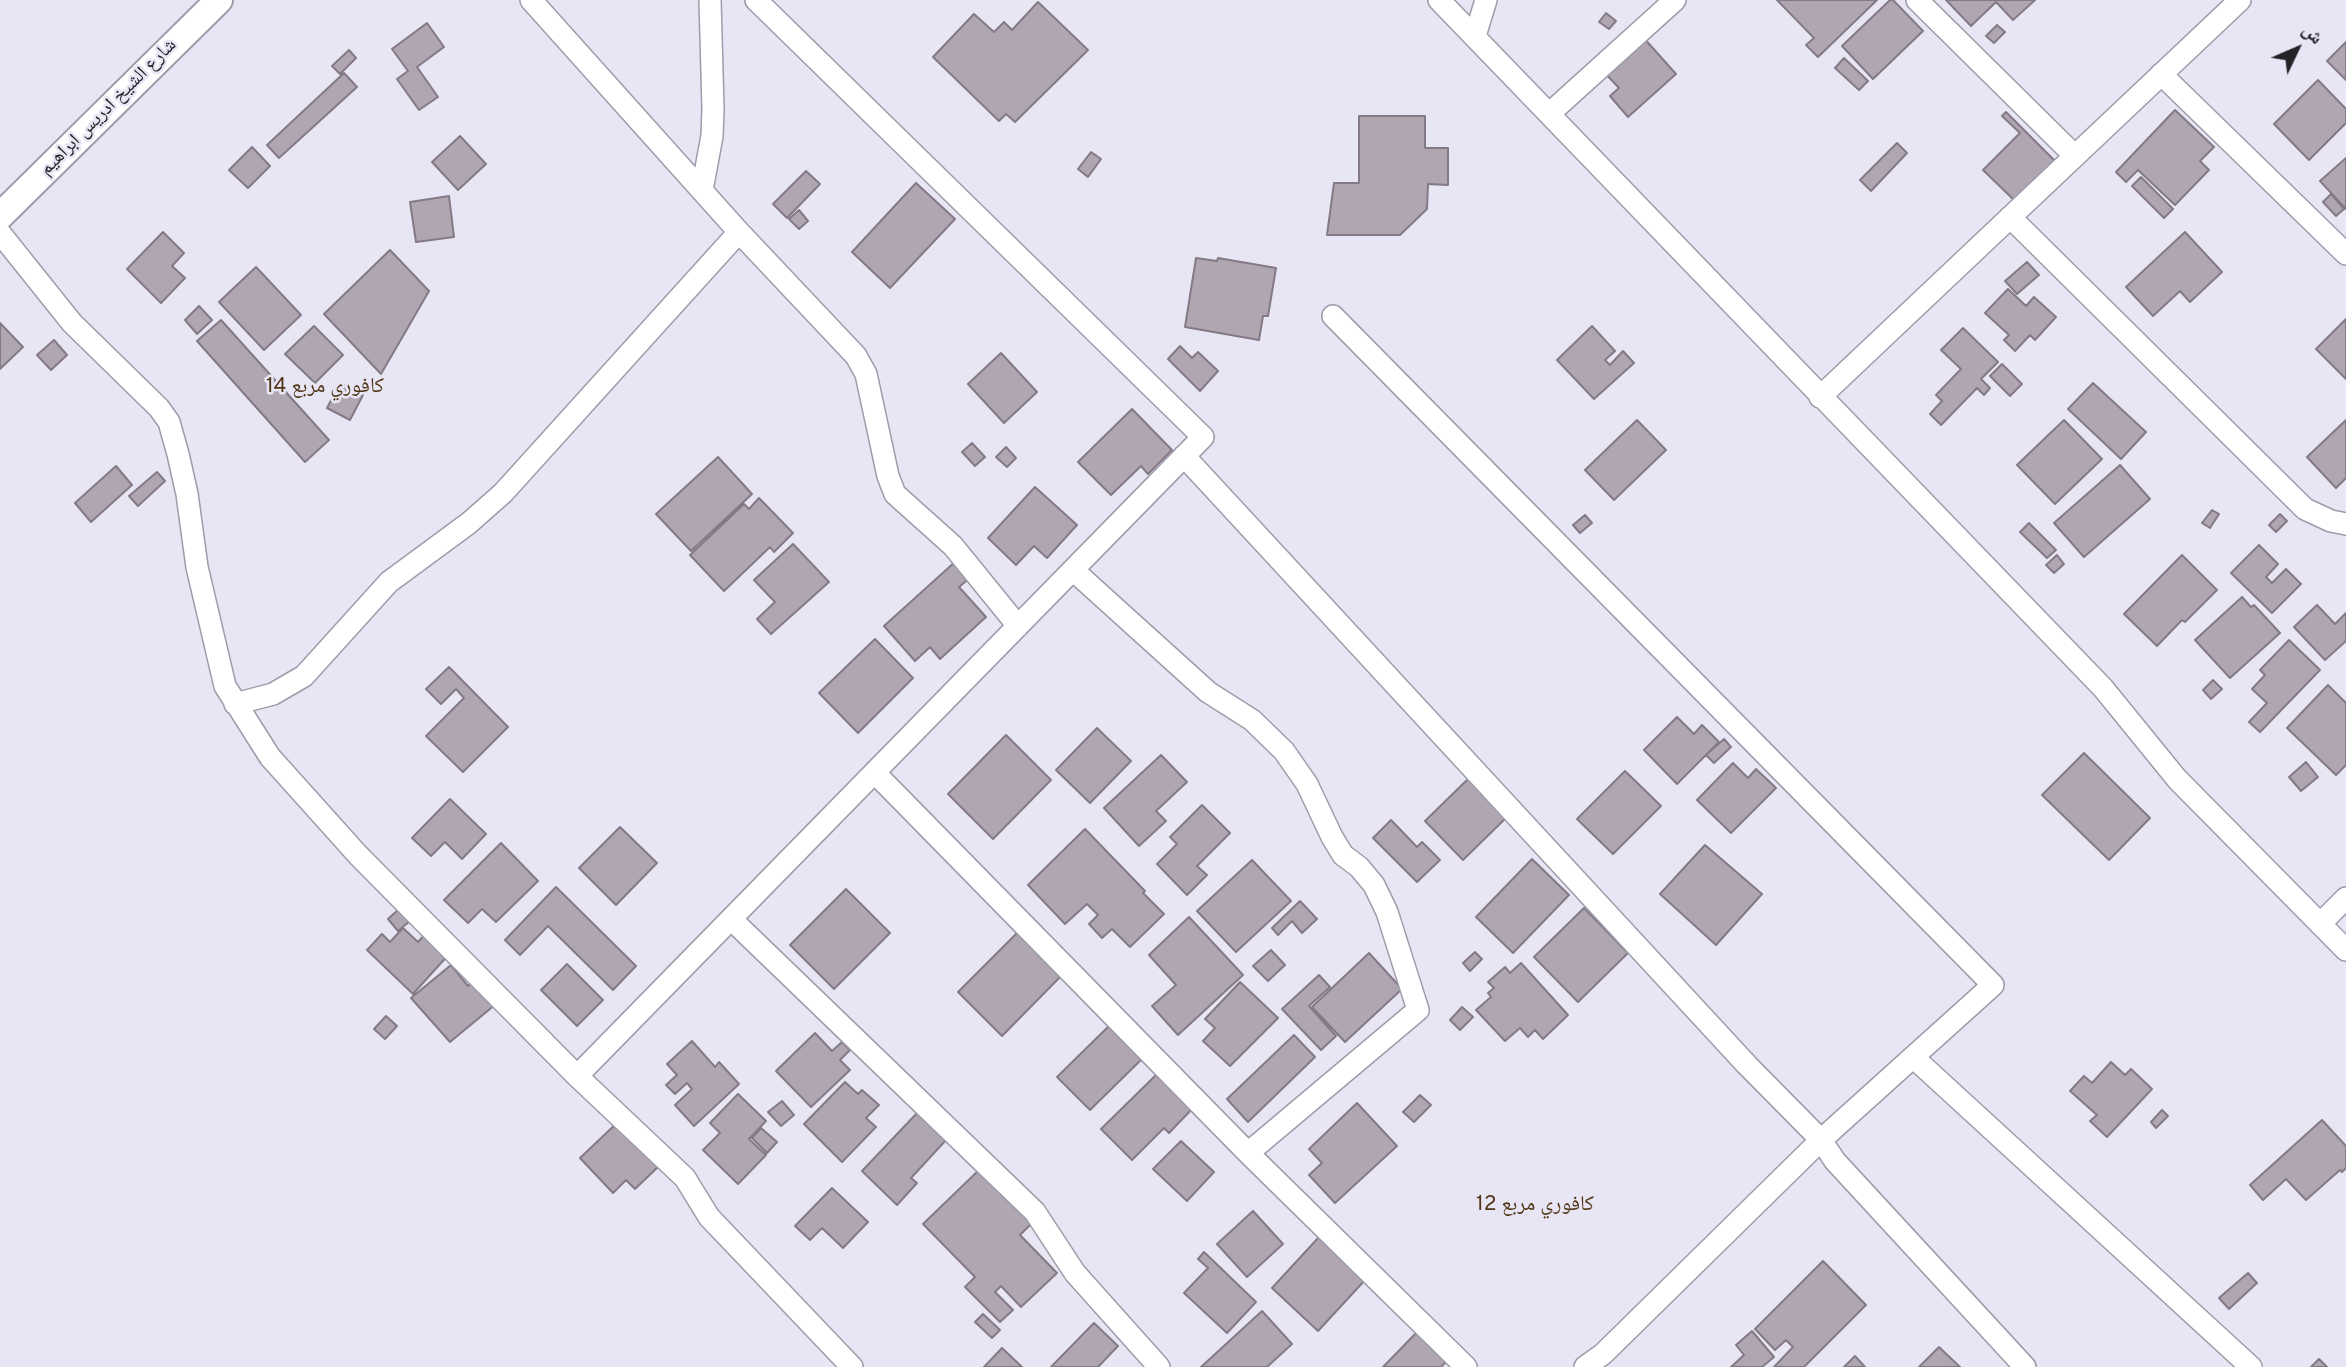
<!DOCTYPE html>
<html>
<head>
<meta charset="utf-8">
<style>
	body { margin:0 }
	#map { position:relative; width:2346px; height:1367px; overflow:hidden; background:#e8e6f5; font-family:Overpass,"Noto Naskh Arabic",sans-serif }
	canvas { display:block }
	.north { position:absolute; left:2262px; top:14px; width:70px; height:70px; -webkit-text-stroke:5px #e8e6f5; paint-order:stroke; rotate:46deg; font-size:19px; font-weight:700; line-height:28px; text-align:center; color:#232328 }
	.north::after { content:''; display:block; margin:auto; width:24px; height:32px; background:#232328; clip-path:polygon(50% 0,100% 100%,50% 72%,0 100%) }
</style>
</head>
<body>
<div id="map">
<canvas width="2346" height="1367"></canvas>
<div class="north">ش</div>
</div>
<script>
const context = document.querySelector('canvas').getContext('2d');
context.lineJoin = 'round';
function fillPath(path, color) { context.fillStyle = color; context.fill(path, 'evenodd'); }
function trace(path, color, width, dash) { context.strokeStyle = color; context.lineWidth = width; context.lineCap = dash ? 'butt' : 'round'; context.setLineDash(dash || []); context.stroke(path); }
function drawText(font, color, halo, rows, align = 'center') {
  context.font = font + ' Overpass,"Noto Naskh Arabic",sans-serif'; context.lineWidth = 5; context.setLineDash([]); context.textBaseline = 'middle'; context.strokeStyle = halo; context.fillStyle = color; for (const [text, x, y, turn = 0] of rows) {
    context.save(); context.translate(x, y); context.rotate((+turn || 0) * Math.PI / 180); context.textAlign = isNaN(turn) ? turn : align; if (halo) context.strokeText(text, 0, 0); context.fillText(text, 0, 0); context.restore();
  }
}
const building = new Path2D(`
	M1777,0H1877L1818,57L1806,45L1814,38Z
	M1890,0H1893L1923,31L1873,79L1842,46Z
	M1946,0H2035L2013,20L1996,2L1971,26Z
	M1038,2L1088,50L1015,122L1006,114L999,121L933,57L974,14L994,32L1004,22L1012,30Z
	M1606,13L1616,21L1609,29L1599,22Z
	M427,23L444,47L417,67L438,97L419,110L397,79L408,71L392,49Z
	M1997,25L2005,32L1994,43L1986,36Z
	M1642,36L1676,74L1628,117L1610,96L1619,88L1603,71Z
	M2346,42V80L2327,61Z
	M349,50L356,58L340,74L332,66Z
	M1844,58L1868,81L1859,90L1835,68Z
	M344,73L357,87L279,158L267,145Z
	M2318,80L2346,109V123L2309,160L2274,124Z
	M2175,110L2214,147L2200,161L2209,170L2175,205L2138,170L2126,182L2116,172Z
	M2006,112L2055,161L2015,201L1983,170L2020,133L2002,116Z
	M1359,116H1425V148H1448V185L1428,184L1427,209L1400,235H1327L1334,183H1359Z
	M460,136L486,164L458,190L432,162Z
	M1897,143L1907,153L1871,191L1860,180Z
	M252,147L270,166L248,188L229,170Z
	M1091,152L1101,159L1088,177L1078,169Z
	M2346,158V209L2320,181Z
	M806,171L820,184L787,218L773,204Z
	M2141,177L2173,209L2164,218L2132,186Z
	M916,183L955,219L890,288L852,252Z
	M2331,194L2344,209L2336,216L2323,202Z
	M449,196L454,237L416,242L410,202Z
	M799,210L808,221L799,229L789,219Z
	M163,232L184,253L172,266L185,278L161,303L127,269Z
	M2185,232L2222,272L2190,302L2180,291L2153,316L2126,287Z
	M390,250L429,291L381,374L324,314Z
	M1196,258L1217,261L1218,258L1276,268L1268,316H1263L1259,340L1185,327Z
	M2027,262L2039,275L2017,294L2005,281Z
	M256,267L301,315L264,350L219,302Z
	M2008,289L2026,306L2034,297L2056,317L2035,340L2030,335L2015,351L2004,340L2009,335L1985,313Z
	M199,306L212,320L197,334L185,320Z
	M2346,319V379L2316,349Z
	M221,320L329,440L305,462L197,341Z
	M0,323L23,347L0,369Z
	M314,326L343,355L315,383L285,354Z
	M1592,326L1615,351L1605,360L1610,365L1623,351L1634,363L1594,399L1557,360Z
	M1963,328L1998,362L1981,379L1990,388L1984,395L1977,388L1941,425L1930,414L1942,401L1936,395L1961,369L1941,350Z
	M54,340L67,355L51,370L37,355Z
	M1180,346L1192,358L1198,352L1218,371L1200,391L1168,359Z
	M1001,353L1037,392L1004,423L968,384Z
	M2002,364L2022,384L2010,396L1990,376Z
	M340,383L363,395L350,420L327,408Z
	M2093,383L2146,432L2121,459L2068,409Z
	M1132,409L1172,450L1148,474L1141,466L1111,495L1078,462Z
	M1637,420L1666,450L1614,500L1585,470Z
	M2064,420L2102,459L2055,504L2017,465Z
	M2346,420V478L2336,488L2307,457Z
	M972,443L985,457L975,466L962,452Z
	M1006,447L1016,458L1007,467L996,457Z
	M718,457L752,494L691,551L656,514Z
	M2120,465L2150,499L2084,557L2054,523Z
	M116,466L132,485L91,522L75,503Z
	M157,472L165,481L138,506L129,496Z
	M1035,487L1077,525L1047,558L1034,546L1016,565L988,538Z
	M759,498L793,533L774,552L770,547L724,591L690,555L744,504L749,509Z
	M2212,510L2219,514L2210,528L2202,523Z
	M2280,514L2287,521L2276,532L2269,525Z
	M1585,515L1592,523L1580,533L1573,525Z
	M2029,523L2056,550L2047,558L2020,532Z
	M793,544L829,582L771,634L757,619L775,602L754,580Z
	M2259,545L2278,564L2266,577L2272,583L2286,569L2301,584L2272,613L2231,573Z
	M2057,555L2064,564L2054,573L2046,565Z
	M2182,555L2217,590L2185,622L2182,620L2157,646L2124,614Z
	M956,561L971,577L959,587L986,617L940,659L930,647L915,661L884,626Z
	M2242,597L2251,607L2254,605L2280,633L2230,678L2195,640Z
	M2317,605L2335,624L2346,613V641L2325,660L2294,627Z
	M875,639L913,678L858,733L819,693Z
	M2289,640L2320,670L2260,732L2249,722L2267,703L2252,689L2265,675L2260,670Z
	M449,667L508,727L463,772L426,736L464,698L456,689L441,704L426,689Z
	M2213,680L2222,689L2211,699L2203,690Z
	M2328,685L2346,703V765L2336,775L2287,728Z
	M1677,717L1694,734L1702,725L1719,742L1677,784L1644,750Z
	M1097,728L1131,761L1090,803L1056,770Z
	M1006,735L1051,780L993,839L948,794Z
	M1724,739L1731,747L1714,763L1706,755Z
	M2084,753L2150,818L2109,860L2042,795Z
	M1161,755L1187,782L1156,811L1166,821L1139,846L1104,808Z
	M2306,762L2318,777L2301,791L2289,777Z
	M1733,763L1748,778L1756,769L1776,788L1731,833L1697,800Z
	M1625,771L1661,806L1613,854L1577,819Z
	M1469,778L1508,816L1463,860L1425,821Z
	M450,799L486,834L462,859L445,842L431,856L412,838Z
	M1202,805L1230,833L1197,866L1207,875L1187,895L1157,864L1177,844L1170,837Z
	M1391,820L1417,847L1422,842L1440,860L1417,882L1373,838Z
	M620,827L657,863L616,905L579,868Z
	M1085,829L1145,891L1143,893L1164,914L1130,947L1112,929L1102,938L1089,924L1098,915L1087,904L1065,924L1028,885Z
	M501,843L538,881L496,922L482,909L468,923L444,900Z
	M1705,845L1762,894L1716,945L1660,894Z
	M1532,859L1569,895L1513,953L1476,917Z
	M1252,860L1291,901L1236,952L1197,911Z
	M556,887L636,966L613,990L548,926L520,955L505,940Z
	M846,889L890,933L834,989L790,945Z
	M1300,901L1317,919L1302,933L1292,921L1278,935L1272,928Z
	M1584,908L1628,953L1578,1002L1534,957Z
	M399,909L410,921L398,931L388,919Z
	M1189,917L1243,975L1178,1035L1152,1006L1176,985L1149,955Z
	M403,928L418,942L427,932L450,953L413,994L367,950L382,934L390,942Z
	M1021,929L1065,972L1002,1036L958,992Z
	M1271,950L1285,965L1268,981L1253,966Z
	M1475,952L1482,959L1470,971L1463,963Z
	M1369,953L1402,989L1345,1042L1312,1007Z
	M1521,963L1568,1015L1543,1039L1535,1030L1528,1037L1520,1028L1505,1041L1476,1010L1491,997L1488,993L1494,988L1488,982L1505,967L1510,973Z
	M567,964L603,1000L577,1026L541,990Z
	M451,965L468,986L476,980L496,1004L450,1042L411,998Z
	M1319,975L1330,987L1309,1006L1336,1036L1321,1050L1282,1009Z
	M1240,982L1278,1018L1230,1066L1203,1041L1215,1028L1205,1019Z
	M1462,1007L1473,1017L1460,1030L1450,1020Z
	M386,1016L397,1026L385,1039L374,1029Z
	M1115,1020L1148,1053L1090,1110L1057,1077Z
	M815,1033L832,1051L842,1042L850,1050L840,1060L850,1070L811,1107L776,1071Z
	M1294,1035L1315,1057L1248,1122L1227,1099Z
	M692,1041L715,1067L719,1062L739,1084L694,1126L675,1105L692,1089L687,1083L675,1094L666,1085L677,1075L667,1064Z
	M2111,1062L2125,1075L2131,1069L2152,1089L2107,1137L2090,1121L2097,1115L2070,1091L2084,1076L2092,1083Z
	M1157,1074L1192,1109L1169,1133L1164,1128L1132,1160L1101,1129Z
	M845,1082L858,1094L862,1090L879,1105L866,1118L876,1127L842,1162L804,1124Z
	M738,1094L766,1121L749,1139L766,1155L738,1184L703,1150L720,1133L710,1123Z
	M1420,1095L1431,1105L1414,1122L1403,1112Z
	M782,1101L794,1115L781,1126L768,1112Z
	M1357,1103L1397,1146L1335,1203L1309,1175L1322,1163L1309,1149Z
	M2162,1110L2168,1116L2156,1128L2151,1122Z
	M918,1112L947,1139L911,1178L917,1183L897,1205L862,1171Z
	M2322,1120L2346,1146V1168L2342,1172L2340,1170L2306,1200L2286,1179L2263,1200L2250,1185Z
	M619,1121L660,1165L635,1189L626,1180L613,1193L580,1158Z
	M761,1128L777,1142L767,1153L752,1138Z
	M1181,1141L1214,1172L1187,1201L1153,1169Z
	M981,1168L1033,1222L1020,1235L1057,1273L1021,1307L1001,1286L995,1292L1013,1310L1000,1322L965,1287L975,1277L923,1224Z
	M832,1188L868,1222L843,1248L822,1228L810,1240L795,1226Z
	M1253,1211L1283,1244L1247,1277L1217,1244Z
	M1319,1237L1366,1279L1318,1331L1272,1288Z
	M1204,1252L1256,1302L1227,1333L1184,1293L1208,1268L1198,1259Z
	M1823,1261L1866,1305L1804,1367H1774L1793,1347L1786,1340L1775,1350L1755,1329Z
	M2248,1273L2257,1283L2229,1309L2219,1298Z
	M1262,1311L1292,1344L1267,1367H1201Z
	M983,1314L1000,1330L992,1338L975,1322Z
	M1094,1323L1118,1346L1098,1367H1051Z
	M1420,1329L1450,1358L1441,1367H1383Z
	M1752,1331L1774,1357L1762,1367H1731L1744,1355L1736,1345Z
	M1939,1347L1960,1367H1919Z
	M1002,1348L1022,1367H984Z
	M1855,1356L1865,1367H1844Z
	M2319,1359L2327,1367H2311Z`);
const minor = new Path2D(`
	M531,0L739,232L856,356L866,374L888,476L895,494L953,546L1018,626
	M1439,0L2103,688L2177,779L2346,950
	M1917,0L2075,156
	M1475,36L1486,0
	M2161,74L2346,254
	M1550,113L1675,0
	M702,190L712,136L713,109L710,0
	M2010,217L2305,509L2331,521L2346,524
	M0,233L72,323L159,408L169,422L178,454L187,494L197,567L225,686L270,757L358,855L577,1076L685,1178L709,1217L852,1367
	M1333,316L1993,985L1821,1140L1603,1354L1585,1367
	M1820,397L2240,0
	M1184,456L1747,1065L1821,1140L1835,1161L2025,1367
	M1073,570L1208,692L1252,720L1284,751L1307,784L1332,837L1343,855L1359,867L1374,885L1387,912L1418,1010L1248,1153
	M235,704L273,694L304,676L389,582L469,523L503,493L739,232
	M875,773L1248,1153L1466,1367
	M731,919L1035,1212L1075,1273L1159,1367
	M2320,924L2346,898
	M1913,1057L2251,1367
	M577,1076L1203,437L756,0`);
const tertiary = new Path2D(`
	M0,216L219,0`);
const streetNames = [
	["شارع الشيخ ادريس ابراهيم",109,108,-45]
];
const neighbourhoodNames = [
	["كافوري مربع 14",325,388],
	["كافوري مربع 12",1535,1206]
];
fillPath(building, '#afa6b2');
trace(building, '#837a85', 2);
trace(minor, '#9d9caa', 24);
trace(tertiary, '#9d9caa', 30);
trace(minor, '#fff', 21);
trace(tertiary, '#fff', 26);
drawText('19px', '#232328', '#e8e6f5', streetNames);
drawText('21px', '#503615', '#e8e6f5', neighbourhoodNames);
</script>
</body>
</html>
